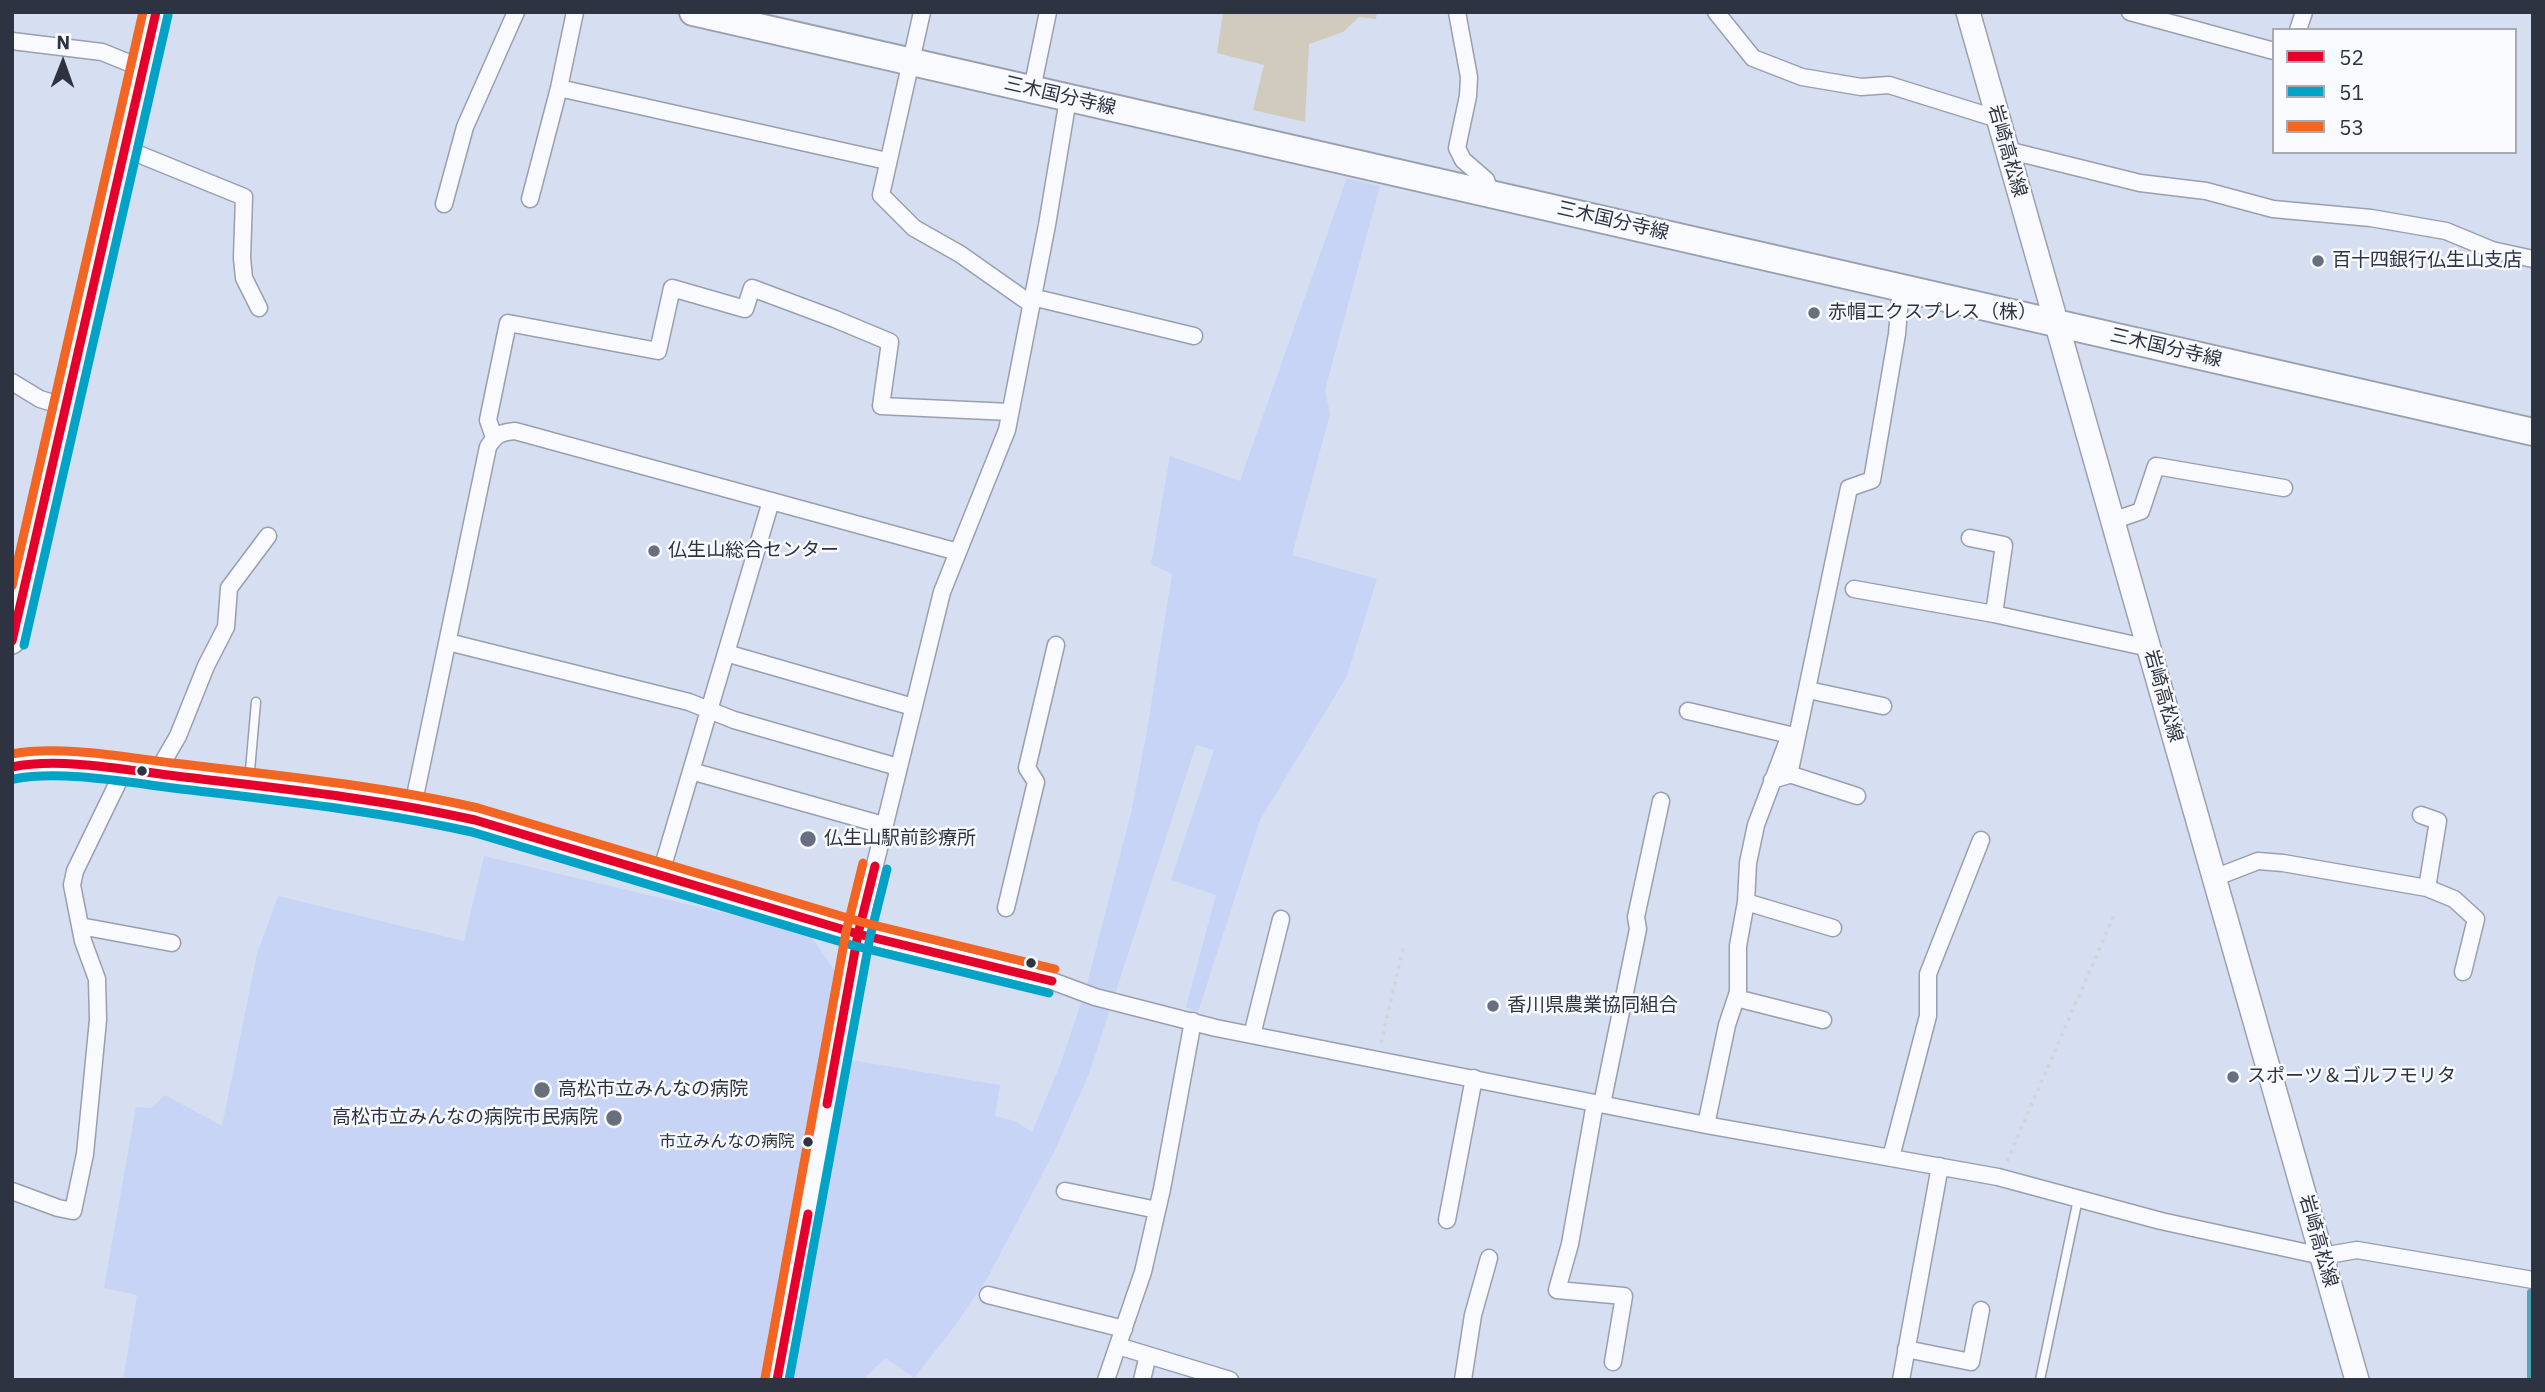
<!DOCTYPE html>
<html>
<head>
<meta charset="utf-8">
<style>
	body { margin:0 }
	#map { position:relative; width:2545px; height:1392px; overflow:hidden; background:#d6def2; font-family:"IBM Plex Sans",sans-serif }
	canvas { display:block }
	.frame { position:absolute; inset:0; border:14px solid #2d3341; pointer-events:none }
	.legend { position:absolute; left:2272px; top:28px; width:245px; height:126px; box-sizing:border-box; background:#f8fafe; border:2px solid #a7aab2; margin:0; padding:9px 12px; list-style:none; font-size:21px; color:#2d3341 }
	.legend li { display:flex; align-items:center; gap:14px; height:35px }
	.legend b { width:35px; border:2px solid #a7aab2 }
	.north { position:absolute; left:28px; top:28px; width:70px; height:70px; -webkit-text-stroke:5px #f8fafe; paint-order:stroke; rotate:1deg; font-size:19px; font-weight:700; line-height:28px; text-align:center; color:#2d3341 }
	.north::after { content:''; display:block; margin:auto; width:24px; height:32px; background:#2d3341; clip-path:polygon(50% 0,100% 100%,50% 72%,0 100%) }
</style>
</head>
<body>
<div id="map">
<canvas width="2545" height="1392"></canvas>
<div class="frame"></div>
<ul class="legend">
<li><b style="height:9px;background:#e4002b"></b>52</li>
<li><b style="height:9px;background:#02a3c7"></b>51</li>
<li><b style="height:9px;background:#f26522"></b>53</li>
</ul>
<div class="north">N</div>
</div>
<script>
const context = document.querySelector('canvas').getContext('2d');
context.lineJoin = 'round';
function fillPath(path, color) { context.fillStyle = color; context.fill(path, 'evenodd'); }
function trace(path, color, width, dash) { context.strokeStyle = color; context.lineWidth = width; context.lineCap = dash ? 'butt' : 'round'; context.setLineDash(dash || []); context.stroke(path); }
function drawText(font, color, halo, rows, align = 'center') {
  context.font = font + ' "IBM Plex Sans","Noto Sans JP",sans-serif'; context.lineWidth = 5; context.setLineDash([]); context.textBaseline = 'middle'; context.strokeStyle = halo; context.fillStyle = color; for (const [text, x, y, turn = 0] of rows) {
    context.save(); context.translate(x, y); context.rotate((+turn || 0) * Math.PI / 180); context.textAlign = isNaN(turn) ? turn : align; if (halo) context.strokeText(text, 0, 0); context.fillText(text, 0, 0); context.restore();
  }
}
const built = new Path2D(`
	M1347,178L1380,186L1325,390L1330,414L1292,555L1377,579L1347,676L1260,820L1198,1012L1186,1007L1216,895L1171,880L1214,750L1196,745L1089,1074L1055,1150L988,1277L954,1327L914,1378L886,1358L862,1380H123L137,1295L104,1288L136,1107L151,1108L165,1095L222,1126L257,954L278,896L464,941L484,856L741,917L811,936L840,979L827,1056L1000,1085L995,1116L1015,1121L1032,1132L1059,1068L1086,988L1131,813L1146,737L1172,574L1151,564L1170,456L1240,481Z`);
const green = new Path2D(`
	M1223,12H1377L1376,19L1359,17L1343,32L1309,44L1305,122L1253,110L1264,65L1217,53Z`);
const stream = new Path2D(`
	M2530,1380V1292`);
const path = new Path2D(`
	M1381,1043L1404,944
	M2007,1161L2115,913`);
const lane = new Path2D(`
	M249,782L256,702
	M2040,1380L2078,1199`);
const street = new Path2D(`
	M922,12L881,195L914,228L960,254L1031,304
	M1457,12L1469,77L1468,96L1457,148L1463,160L1486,180L1491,194
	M1716,12L1753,58L1802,77L1861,87L1889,85L1998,119
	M2130,12L2274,51
	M2298,30L2304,12
	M12,41L102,52L144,69
	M559,88L887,161
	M1032,89L1048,12
	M1068,99L1047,225L1007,430L942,592L858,934L1052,981L1095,997L1216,1028L1706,1125L1998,1177L2161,1221L2322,1256L2357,1250L2533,1280
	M126,149L244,197L242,258L244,278L259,308
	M2007,150L2140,183L2206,191L2273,209L2371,218L2446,231L2492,250L2533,259
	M530,199L559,88L575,12
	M444,204L465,127L516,12
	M1032,297L1194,336
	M12,382L40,399L66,407
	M494,437L488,420L508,323L658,351L672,288L745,309L752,288L835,319L890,342L881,406L1010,412
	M2112,521L2141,511L2156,466L2284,488
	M1970,538L2004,545L1994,614
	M1854,589L1994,614L2149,648
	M448,642L689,702L734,720L898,767
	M726,653L913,707
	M1808,690L1883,706
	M1688,711L1790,735L1756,825L1748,863L1746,902
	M691,771L883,825
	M156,774L178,736L206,666L226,627L229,588L268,536
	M1789,774L1857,796
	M1772,780L1789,775L1849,488L1872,480L1897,334L1901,287
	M413,806L488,447C495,435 501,432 515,431L958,552
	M2421,815L2438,821L2427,888
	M660,876L771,501
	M2214,878L2258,861L2283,863L2427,888L2454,899L2476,919L2463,972
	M1006,908L1036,782L1027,768L1056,645
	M80,926L172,943
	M1736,998L1823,1020
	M1252,1035L1281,919
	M1595,1103L1570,1244L1557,1290L1624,1296L1613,1362
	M1602,1104L1638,929L1636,917L1661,801
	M1706,1125L1727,1025L1738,992V946L1746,902L1833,928
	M1891,1157L1928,1016V974L1981,840
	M12,1191L58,1208L73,1211L85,1154L98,1020L97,979L83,941L72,885L75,871L124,770
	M1065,1191L1157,1210
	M1447,1220L1474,1078
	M988,1295L1124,1329
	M1118,1346L1230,1380
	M1906,1349L1971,1362L1981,1310
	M1106,1380L1143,1272L1162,1189L1193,1021
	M1142,1380L1148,1355
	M1463,1380L1473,1315L1489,1258
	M1901,1380L1940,1166`);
const secondary = new Path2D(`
	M1968,12L2357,1380
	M12,642L156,12
	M12,767L36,762L134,771L348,796L413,806L475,820L858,934L777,1380`);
const primary = new Path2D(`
	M693,12L2533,432`);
const bus1 = new Path2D(`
	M12,641L156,12
	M12,767C60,757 126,770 176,776C276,788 376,798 475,820L858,934L1052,981
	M827,1104L858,934L875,866
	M777,1380L808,1214`);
const bus2 = new Path2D(`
	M24,645L168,15
	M14,779C59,770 126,782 173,788C273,800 373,810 472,832L855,946L1049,993
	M789,1380L870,937L887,869`);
const bus3 = new Path2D(`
	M12,586L143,12
	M12,754C59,745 124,757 172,763C275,775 377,785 478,808L861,922L1055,969
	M765,1378L846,932L863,863`);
const markers = [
	[2318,261,7,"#686f7f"],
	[1814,313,7,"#686f7f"],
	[654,551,7,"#686f7f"],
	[142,771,6,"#2d3341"],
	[808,839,9,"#686f7f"],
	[1031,963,6,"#2d3341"],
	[1493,1006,7,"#686f7f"],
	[2233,1077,7,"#686f7f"],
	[542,1090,9,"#686f7f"],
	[614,1118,9,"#686f7f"],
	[808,1142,6,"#2d3341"]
];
const busNames = [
	["市立みんなの病院",795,1142]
];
const streetNames = [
	["三木国分寺線",1060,96,13],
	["岩崎高松線",2007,151,74],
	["三木国分寺線",1613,221,13],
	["三木国分寺線",2166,348,13],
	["岩崎高松線",2163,696,74],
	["岩崎高松線",2318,1241,74]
];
const poiNames = [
	["百十四銀行仏生山支店",2332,261],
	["赤帽エクスプレス（株）",1828,313],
	["仏生山総合センター",668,551],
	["仏生山駅前診療所",824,839],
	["香川県農業協同組合",1507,1006],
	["スポーツ＆ゴルフモリタ",2247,1077],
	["高松市立みんなの病院",558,1090],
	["高松市立みんなの病院市民病院",598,1118,"right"]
];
fillPath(built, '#c7d4f5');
fillPath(green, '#d0cbbc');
trace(stream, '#50a7b9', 6);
trace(lane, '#999fae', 11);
trace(street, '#999fae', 19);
trace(secondary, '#999fae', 26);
trace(primary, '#999fae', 30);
trace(path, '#d1d3d8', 3.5, [3.5, 5]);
trace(lane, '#f9fafd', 8);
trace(street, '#f9fafd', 16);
trace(secondary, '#f9fafd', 23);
trace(primary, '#f9fafd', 26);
trace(bus1, '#e4002b', 9);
trace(bus2, '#02a3c7', 9);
trace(bus3, '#f26522', 9);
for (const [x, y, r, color] of markers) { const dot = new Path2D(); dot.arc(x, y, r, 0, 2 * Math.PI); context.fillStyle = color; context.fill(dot); trace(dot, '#f8fafe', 2.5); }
drawText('17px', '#2d3341', '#f8fafe', busNames, 'right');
drawText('19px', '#2d3341', '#f8fafe', streetNames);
drawText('19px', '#2d3341', '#f8fafe', poiNames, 'left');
</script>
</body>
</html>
